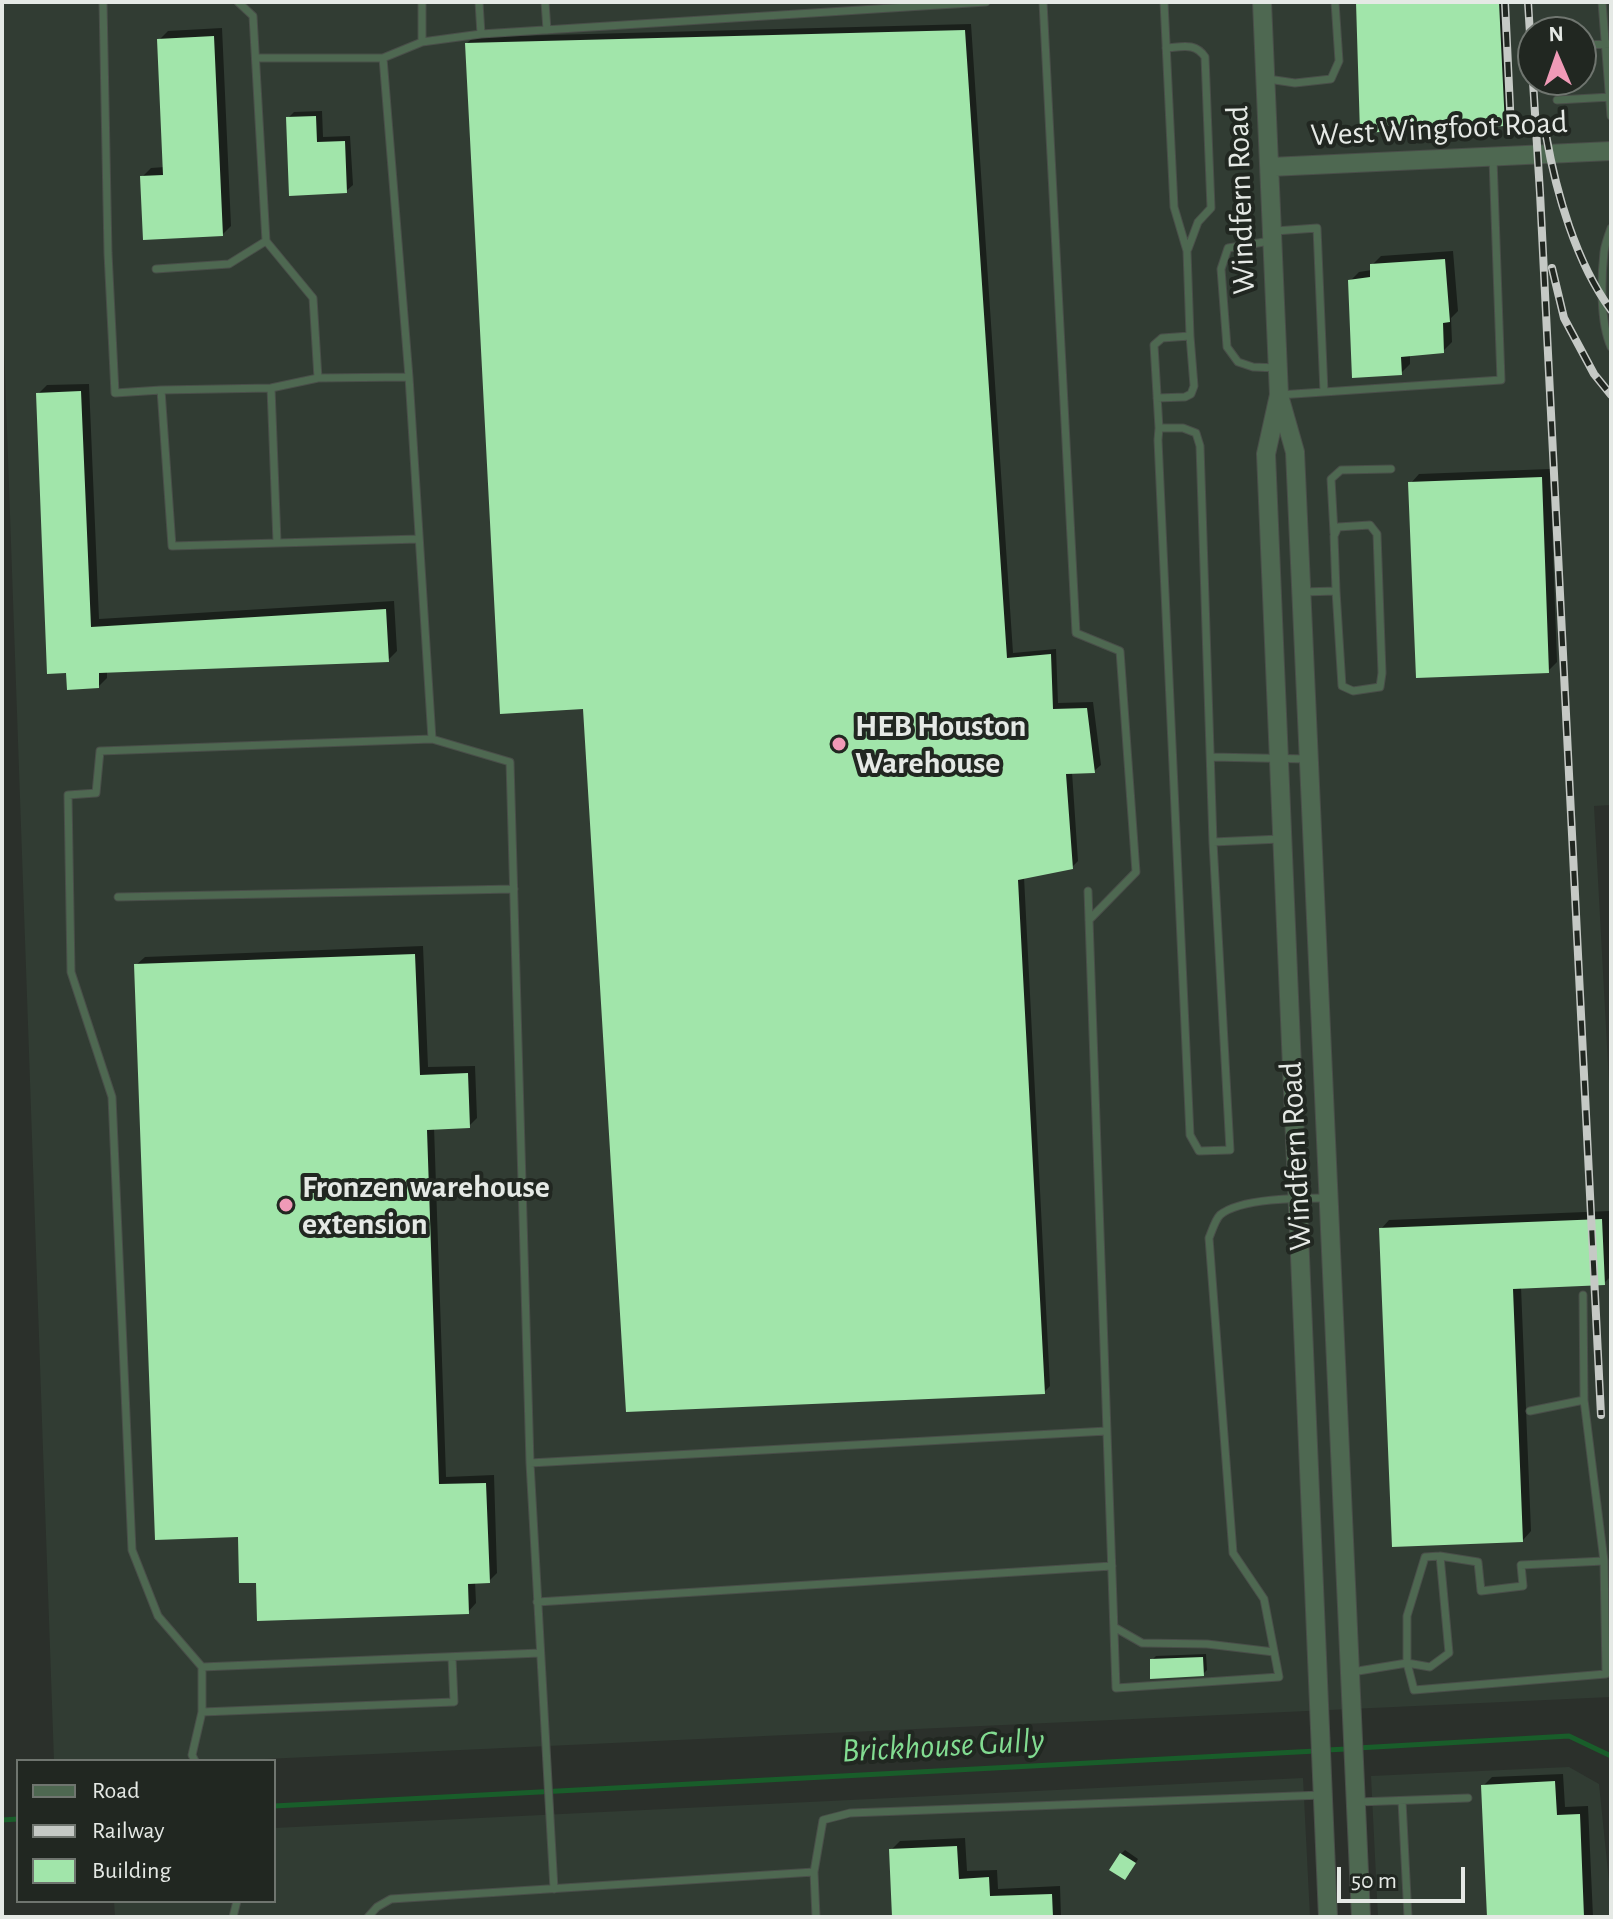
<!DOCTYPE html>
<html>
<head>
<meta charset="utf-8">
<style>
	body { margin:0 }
	#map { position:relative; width:1613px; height:1919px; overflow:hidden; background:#2b302b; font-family:"Alegreya Sans",sans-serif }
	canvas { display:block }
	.frame { position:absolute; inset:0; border:4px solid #e5e9e5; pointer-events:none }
	.legend { position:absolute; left:16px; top:1759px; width:260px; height:144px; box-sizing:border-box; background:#212721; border:2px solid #6f756f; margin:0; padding:10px 14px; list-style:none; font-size:24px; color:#e5e9e5 }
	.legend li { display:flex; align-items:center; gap:16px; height:40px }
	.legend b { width:40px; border:2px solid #6f756f }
	.north { position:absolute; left:1517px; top:16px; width:80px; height:80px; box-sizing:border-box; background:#212721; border:2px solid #6f756f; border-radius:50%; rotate:358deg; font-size:22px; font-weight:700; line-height:32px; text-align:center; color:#e5e9e5 }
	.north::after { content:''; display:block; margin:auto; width:28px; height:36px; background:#f09ab7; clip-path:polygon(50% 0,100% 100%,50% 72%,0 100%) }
	.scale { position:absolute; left:1337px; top:1867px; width:128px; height:36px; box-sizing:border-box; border:4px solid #e5e9e5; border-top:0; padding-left:10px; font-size:24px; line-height:28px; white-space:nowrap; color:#e5e9e5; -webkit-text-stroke:6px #212721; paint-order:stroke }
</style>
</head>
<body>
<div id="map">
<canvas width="1613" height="1919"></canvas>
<div class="frame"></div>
<ul class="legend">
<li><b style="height:10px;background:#4e6851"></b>Road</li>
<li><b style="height:10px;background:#c5c9c5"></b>Railway</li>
<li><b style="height:22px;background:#a1e5aa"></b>Building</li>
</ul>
<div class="north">N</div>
<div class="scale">50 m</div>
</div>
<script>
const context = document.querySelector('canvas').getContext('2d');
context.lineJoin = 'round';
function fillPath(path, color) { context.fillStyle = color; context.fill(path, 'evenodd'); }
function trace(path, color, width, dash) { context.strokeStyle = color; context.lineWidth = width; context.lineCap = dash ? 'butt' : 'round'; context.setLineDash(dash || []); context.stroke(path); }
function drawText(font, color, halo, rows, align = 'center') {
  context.font = font + ' "Alegreya Sans",sans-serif'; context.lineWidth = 8; context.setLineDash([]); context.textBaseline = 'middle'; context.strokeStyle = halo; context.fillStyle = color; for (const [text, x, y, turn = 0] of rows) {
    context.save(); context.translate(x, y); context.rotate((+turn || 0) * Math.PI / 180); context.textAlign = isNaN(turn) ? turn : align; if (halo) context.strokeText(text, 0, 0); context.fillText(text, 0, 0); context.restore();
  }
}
const built = new Path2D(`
	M2,2H1611V805L1594,806L1611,1120V1697L222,1761H54L2,288ZM1533,32H1581V80H1533Z
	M1569,1767L1599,1784L1611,1901V1917H1378L1371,1776Z
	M1303,1778L1310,1917H115L114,1901H274V1828Z`);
const shadow = new Path2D(`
	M1358,2H1507L1513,116L1505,124Z
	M971,24L1013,653L1056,649L1058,703L1093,702L1101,765L1094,771L1072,772L1078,861L1072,867L1024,877L1050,1386L1044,1392L585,707L467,43L474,37Z
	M222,28L231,226L223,234L142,177L151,168L165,167L159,40L168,31Z
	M322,111L323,137L350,136L353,185L346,191L288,118L294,112Z
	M1453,251L1458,311L1451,318L1452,342L1443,351L1410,354V364L1401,373L1350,281L1359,272L1372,270V265L1381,256Z
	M89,384L99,619L394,601L397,651L388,660L107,671V678L99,686L68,671L38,394L47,385Z
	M1550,469L1557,662L1548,671L1411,483L1419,474Z
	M423,946L428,1067L475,1066L477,1118L469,1126L434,1127L446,1477L494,1475L497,1573L489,1581H475L476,1603L468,1612L258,1581L240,1535L136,965L145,957Z
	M1610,1211L1611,1276L1604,1283L1521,1287L1531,1531L1523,1540L1381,1229L1389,1220Z
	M1206,1654L1207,1670L1203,1674L1152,1660L1156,1656Z
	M1563,1774L1565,1807L1588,1806L1593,1917H1489L1483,1786L1492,1777Z
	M965,1838L967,1871L997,1870L998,1889L1060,1886L1061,1917H894L891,1850L900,1841Z
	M1125,1850L1138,1859L1129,1874L1121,1854Z`);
const stream = new Path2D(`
	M1357,1748L1569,1736L1611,1756
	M1326,1750L1347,1749
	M274,1806L1316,1751
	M2,1820L18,1819`);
const building = new Path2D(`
	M1356,2H1499L1505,126L1360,133Z
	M965,30L1007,658L1051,654L1053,709L1087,708L1095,773L1066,774L1073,869L1018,880L1045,1394L626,1412L583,709L500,714L465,43Z
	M214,36L223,236L143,240L140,176L163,175L157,39Z
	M316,116L317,142L345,141L347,193L289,196L286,117Z
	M1445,259L1450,322L1443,323L1444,353L1401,357L1402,375L1352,378L1348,280L1370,277V264Z
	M81,391L91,627L386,609L389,662L99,673V688L67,690L66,673L47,674L36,393Z
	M1542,477L1549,673L1416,678L1408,482Z
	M415,954L420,1075L468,1073L470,1128L427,1130L439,1484L486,1483L490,1583L468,1584L469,1614L257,1621L256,1583H239L238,1537L155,1540L134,964Z
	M1602,1219L1605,1285L1513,1289L1523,1542L1392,1547L1379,1228Z
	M1203,1657L1204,1676L1150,1679V1659Z
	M1555,1781L1557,1815L1580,1814L1584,1917H1487L1481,1785Z
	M957,1846L959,1879L989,1877L990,1896L1052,1894L1053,1917H892L889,1849Z
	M1120,1853L1136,1863L1125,1880L1109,1870Z`);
const service = new Path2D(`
	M103,2L108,253L115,393L161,390
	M238,2L253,16L266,241L313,298L318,378
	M479,2L481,34
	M545,2L547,30
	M1043,2L1076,633L1120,651L1136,872L1089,920
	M1602,2L1611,116
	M422,42V2
	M1581,45L1611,44
	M1166,48C1182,47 1195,42 1205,57L1211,208L1198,222L1188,249
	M256,58H383L422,42L481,34L986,2
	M1268,79L1295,83L1331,79L1339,61L1335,2
	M1557,100L1611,97
	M1611,228C1608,236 1605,244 1604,252C1601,279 1600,323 1611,347
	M1275,231L1317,228L1324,392
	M1270,241L1228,248L1221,269L1227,347L1238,362L1253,367L1278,368
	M156,269L229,264L266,241
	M409,377L318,378L271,388L161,390L172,546L419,539
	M271,388L277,542
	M1279,395L1501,380L1493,159
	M1157,398L1185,397L1191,394L1194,386L1190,336
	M1159,428H1183L1196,433L1200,446L1213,842L1230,1150L1199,1151L1190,1135L1158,440L1159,428L1154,345L1162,338L1190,336L1187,251L1174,207L1164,2
	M1334,533L1331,479L1341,470L1391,469
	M1303,592L1336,591L1342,686L1353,691L1380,687L1382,673L1377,534L1370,525L1338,527L1334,536L1336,591
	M432,739L510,762L530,1463L554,1889
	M1211,757L1306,759
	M1213,842L1280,839
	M1088,891L1116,1688L1279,1677L1264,1599L1233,1553L1209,1238C1212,1231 1215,1220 1220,1215C1240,1198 1300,1198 1326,1198
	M118,897L514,889
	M1583,1295L1584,1400L1604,1561L1606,1674L1414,1690L1407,1663V1616L1425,1557L1440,1556L1478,1562L1481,1591L1523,1586L1521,1565L1604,1561
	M1530,1411L1584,1400
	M530,1463L1107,1431
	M537,1602L1112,1566
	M1114,1627L1142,1643L1207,1644L1274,1652
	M202,1667L540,1653
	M1352,1672L1407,1663L1430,1667L1449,1653L1440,1556
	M202,1712V1667L158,1616L132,1550L112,1097L71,972L68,795L96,793L100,751L432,739L409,377L383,58
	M195,1761L192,1755L202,1712L454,1702L452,1658
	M1402,1801L1408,1917
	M1358,1802L1468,1798
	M814,1872L816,1917
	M233,1917L237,1901
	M368,1917L377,1907L391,1899L814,1872L823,1820L850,1813L1322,1795`);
const tertiary = new Path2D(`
	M1262,2L1279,395L1266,454L1328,1917
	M1270,167L1611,151
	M1280,399L1295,452L1361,1917`);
const rail = new Path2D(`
	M1505,2L1511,129
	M1528,2L1540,193L1601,1415
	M1546,135C1556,192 1576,263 1611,310
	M1552,268L1564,318L1594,374L1611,395`);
const markers = [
	[839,744,8,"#f09ab7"],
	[286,1205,8,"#f09ab7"]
];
const streetNames = [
	["West Wingfoot Road",1439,129,-3],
	["Windfern Road",1241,200,-92],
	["Windfern Road",1296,1156,-93]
];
const poiNames = [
	["HEB Houston",855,726],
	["Warehouse",855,763],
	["Fronzen warehouse",302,1187],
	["extension",302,1224]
];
const waterNames = [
	["Brickhouse Gully",943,1746,-3]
];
fillPath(built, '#313c33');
fillPath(shadow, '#0007');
trace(stream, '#195d2a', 5);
fillPath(building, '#a1e5aa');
trace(service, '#494e49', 9);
trace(tertiary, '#494e49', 20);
trace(service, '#4e6851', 7);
trace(tertiary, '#4e6851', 18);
trace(rail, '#c5c9c5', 8);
trace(rail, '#212721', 5, [15]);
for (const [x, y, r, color] of markers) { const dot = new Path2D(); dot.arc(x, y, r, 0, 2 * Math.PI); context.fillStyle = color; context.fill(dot); trace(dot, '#212721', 3); }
drawText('32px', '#e5e9e5', '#212721', streetNames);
drawText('bold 32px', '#e5e9e5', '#212721', poiNames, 'left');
drawText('italic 34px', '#82dc91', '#212721', waterNames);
</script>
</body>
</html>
